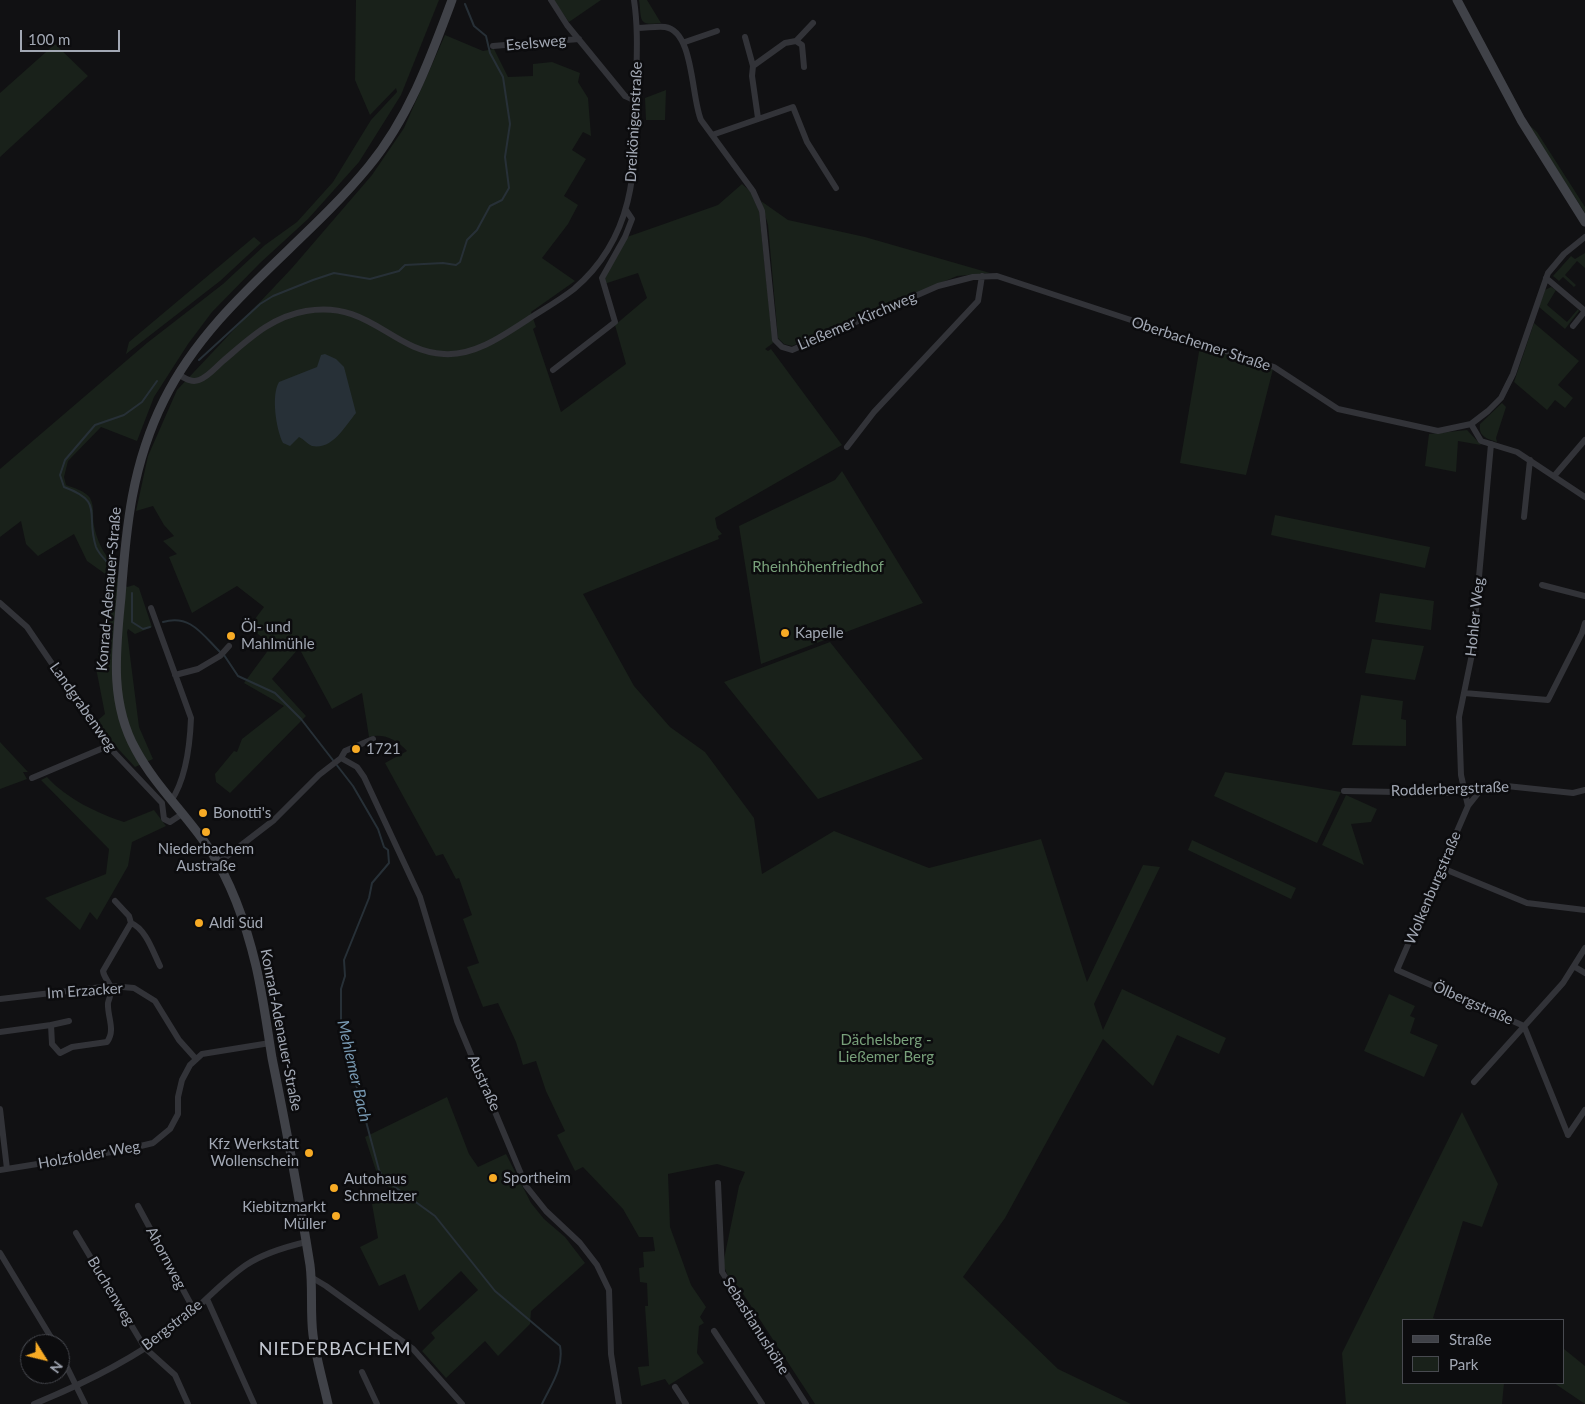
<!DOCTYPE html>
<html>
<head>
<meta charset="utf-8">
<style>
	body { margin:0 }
	#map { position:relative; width:1585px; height:1404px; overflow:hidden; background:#111113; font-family:Lato,sans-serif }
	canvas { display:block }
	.legend { position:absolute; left:1402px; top:1319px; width:162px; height:65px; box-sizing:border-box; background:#0c0c0e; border:1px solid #484a50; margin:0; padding:6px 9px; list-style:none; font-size:15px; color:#a2a8b4 }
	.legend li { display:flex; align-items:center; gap:10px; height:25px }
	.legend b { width:25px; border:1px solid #484a50 }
	.north { position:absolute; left:20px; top:1334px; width:50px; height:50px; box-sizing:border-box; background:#0c0c0e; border:1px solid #484a50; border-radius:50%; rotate:126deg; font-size:14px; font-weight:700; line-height:20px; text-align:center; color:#a2a8b4 }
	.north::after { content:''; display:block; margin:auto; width:18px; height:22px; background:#f7ab25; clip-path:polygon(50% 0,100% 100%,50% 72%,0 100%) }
	.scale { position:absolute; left:20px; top:30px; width:100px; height:22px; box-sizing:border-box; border:2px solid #a2a8b4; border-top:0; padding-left:6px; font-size:15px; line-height:18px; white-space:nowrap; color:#a2a8b4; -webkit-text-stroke:4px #0c0c0e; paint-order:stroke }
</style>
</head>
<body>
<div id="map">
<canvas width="1585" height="1404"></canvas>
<ul class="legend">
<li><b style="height:6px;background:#404248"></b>Straße</li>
<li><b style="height:14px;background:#19211a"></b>Park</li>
</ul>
<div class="north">N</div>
<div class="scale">100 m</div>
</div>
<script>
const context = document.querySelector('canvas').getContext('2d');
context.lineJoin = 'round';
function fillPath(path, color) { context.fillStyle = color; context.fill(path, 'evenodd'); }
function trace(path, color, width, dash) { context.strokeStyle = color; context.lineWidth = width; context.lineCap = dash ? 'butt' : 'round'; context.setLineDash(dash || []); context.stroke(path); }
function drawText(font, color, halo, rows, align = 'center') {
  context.font = font + ' Lato,sans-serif'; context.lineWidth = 5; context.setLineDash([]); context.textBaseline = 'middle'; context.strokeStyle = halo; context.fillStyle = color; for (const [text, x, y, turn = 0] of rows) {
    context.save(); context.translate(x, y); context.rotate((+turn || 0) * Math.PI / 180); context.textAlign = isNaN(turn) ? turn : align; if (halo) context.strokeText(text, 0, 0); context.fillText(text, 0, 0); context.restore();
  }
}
const green = new Path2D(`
	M356,0H439L401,95L359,162L308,219L260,263L212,312L188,344L154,397L137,441L101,427L68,461L64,477L66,485C74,488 85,491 90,498C95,507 92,517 94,526C97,541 103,552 113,565L112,571L127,587L134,585L139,588L152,627L135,634L128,629L127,632L139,727L153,759L135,767L110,740L97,721L105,714L96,668L100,643L110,611L112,573L111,578L87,561L74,534L38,556L26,544L21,521L0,537V469L147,343L223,284L265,245L297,222L333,182L371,120L397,92L396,88L370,115L355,80Z
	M553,0H601L569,22Z
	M639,0H647L661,23C637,26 642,20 639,0Z
	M445,35L483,51L494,49L508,77L533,76V64L552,62L580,73L578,82L588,98L591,136L583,132L572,150L586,159L564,196L578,205L568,224L542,258L575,281L531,312L536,327L533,329L561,412L626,364L615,325L647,298L638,273L604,284V279L627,237L718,205L742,184L750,191L759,211L773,343L765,349L768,351L771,349L842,445L715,518L717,528L722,534L718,536L719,539L583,594L634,686L670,727L705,752L754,818L762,874L834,831L929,868L1041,839L1087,982L1143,865L1160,867L1094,1004L1103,1030L1122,989L1226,1038L1219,1054L1177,1035L1153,1086L1103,1039L1005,1218L963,1277L1058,1369L1131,1404H815L738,1286H732L723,1264L739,1186L745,1172L717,1164L668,1174L670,1227L691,1285L706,1307L700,1317L704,1323L699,1326L697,1353L704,1363L669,1385L665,1379L641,1386L638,1367L649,1366L645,1306H648L647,1283L640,1282L639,1268L644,1267L643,1252L655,1251L653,1237H639L623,1209L583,1167L575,1171L557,1135L565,1131L546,1091L536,1061L523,1065L516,1042L498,1003L483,1007L467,967L479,963L463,919L472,915L459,878L456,879L443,854L436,856L385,763L407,751C397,740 384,733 369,737L362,693L332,709L299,648L272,679L306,716L230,793L216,782L215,774L234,751L237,752L242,739L284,706L244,683L272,645L249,627L264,607L237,586L192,613L169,557L177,554L163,541L174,536L164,525L153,506L136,511L148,456L177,390L292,268L372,175L404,128Z
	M55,44L88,76L0,157V93Z
	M666,90L665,120H646L645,98Z
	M1526,122L1537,132L1585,207V213Z
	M761,201L788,220L865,237L990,273L957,276L792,346L784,344L778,338L768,225Z
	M254,237L261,243L220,281L126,354L129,342Z
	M1585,253V268L1577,261L1565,275L1576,285L1574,287L1563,277L1559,281L1553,276L1571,256L1575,259Z
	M1551,287L1556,290L1547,305L1567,322L1578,309L1579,311L1565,329L1539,307L1545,290Z
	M1534,323L1579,361L1558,385L1573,398L1565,408L1555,400L1547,410L1514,382Z
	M1200,346L1273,369L1246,475L1180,463Z
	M1502,403L1506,407L1496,438L1497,442C1487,439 1478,436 1480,424Z
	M1467,430L1481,445L1458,441L1456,472L1425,466L1429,434Z
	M842,471L923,603L761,664L739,526L835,480Z
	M1275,515L1430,547L1425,568L1271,535Z
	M1380,593L1434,601L1431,630L1375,622Z
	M1372,639L1424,646L1415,680L1365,673Z
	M830,642L923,759L818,799L724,682Z
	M1361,695L1403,701L1401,719L1406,720V746L1352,745Z
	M0,742L28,772H23L27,779L0,789Z
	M1225,772L1341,792L1317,843L1214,796Z
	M47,777C67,799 97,813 124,822L154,810L166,826L132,842L128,866L97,920L90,912L80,930L45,898L106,874L109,849L41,780Z
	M1346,795L1377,809L1371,822L1351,824L1364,865L1322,845Z
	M1192,840L1296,888L1291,899L1188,850Z
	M1389,994L1415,1006L1410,1016L1415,1018L1410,1033L1438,1045L1424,1077L1364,1051Z
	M447,1097L469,1154L478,1167L506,1154L531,1203L544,1219L565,1237L585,1263L531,1311L530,1324L498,1356L485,1341L446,1378L422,1351L435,1338L431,1333L478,1290L461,1271L419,1311L405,1274L379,1286L360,1247L378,1238L372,1204L403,1198L379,1180L365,1137Z
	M1462,1112L1498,1184L1482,1227L1463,1221L1433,1318L1439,1320H1404V1383H1504L1502,1404H1346L1342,1353Z
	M1564,1349L1585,1366V1404L1554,1383H1564Z`);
const water = new Path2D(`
	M325,354L336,359L344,367L356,413C345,426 333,450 312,446C307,444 304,439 299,437L290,446L283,443C276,429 271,395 279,382L317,367L321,355Z`);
const stream = new Path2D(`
	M199,360L260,304L273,296L313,280L334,273L370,279L399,271L405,265L443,263L456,265L460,262L467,240L477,230L490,206L502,200L509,188L505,157L510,124L503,77L490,53L486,36L474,26L465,4
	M113,569C108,562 99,555 96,547C85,513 105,502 64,487L60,475L65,460L95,425L124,415L142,402L157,381
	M132,593V622L143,629L150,627
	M163,622C190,614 202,634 220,652
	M224,655L238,676L275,693L301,719L353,786L378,829L384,847L388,850L389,863L372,883L369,898L344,960L345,976L341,989V1028L379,1170L384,1179L435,1216L495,1291L560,1346C564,1368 551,1385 542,1404`);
const street = new Path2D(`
	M551,0L567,25L625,96L636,101
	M638,28C647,28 657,26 665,27C694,31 691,97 701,120L753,191L762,211L775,340L782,347L792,350L938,286L973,277L997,276L1274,367L1338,409L1438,431L1471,424L1488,411L1501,398L1513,374L1548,273L1564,254L1585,237
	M745,37L753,66L752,76L758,118
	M796,41L802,45L804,67
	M685,42L717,31
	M493,46L579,39
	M753,66L785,43L796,41L813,23
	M712,135L793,107L807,142L836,188
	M1546,278L1585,311
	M1573,326L1585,311
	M553,370L615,322L602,278L625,237L632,219L626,210
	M178,374C185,378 191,383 199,380C208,377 216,367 223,361C249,339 271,317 306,311C370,300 391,351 444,354C475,356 504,335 530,318C544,309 560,300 574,289C634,238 636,171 636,98C636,65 639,33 634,0
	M1471,424L1481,441L1517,452L1585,497
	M1491,444L1472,654L1459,717L1461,775L1468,806L1397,970L1524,1026L1568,1135
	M847,447L874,412L978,301L982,276
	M1555,475L1585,440
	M1524,517L1530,460
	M1542,585L1585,596
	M0,603L27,627L108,746L162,803L164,819L170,822L182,814
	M151,608L191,718C190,744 186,779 171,801
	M175,675L198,669L220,656L229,646
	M1464,693L1548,700L1582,633L1585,623
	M341,758L357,767L364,777L420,897L457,1021L526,1186L546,1211L580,1243L597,1265L609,1290L611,1354L619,1404
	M32,778L108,746
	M1344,791L1450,793L1469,788L1497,785L1573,793L1585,790
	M1468,806L1483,787
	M218,863L274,820L319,775L341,758L345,751L373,739
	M1442,868L1527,903L1585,910
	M115,901L129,916L131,923
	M1575,967L1585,973
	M0,999L111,986L134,988L155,1001L179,1040L196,1059
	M51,1025L69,1021
	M0,1032L51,1025L52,1044L60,1053L72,1047L107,1042C116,1030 107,1016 108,1003C109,998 112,994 111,988C109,981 104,978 103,971L131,923C146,929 153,952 160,966
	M1474,1082L1563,983L1585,948
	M0,1109L7,1169
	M1568,1135L1585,1110
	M0,1170L124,1150L153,1143L170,1129L178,1114V1097L182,1080L190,1065L202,1054L270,1043
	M718,1183L722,1272L806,1404
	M138,1206L194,1310
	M76,1233L145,1348L175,1375L188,1404
	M0,1253L55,1344
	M311,1277L326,1286L413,1349L462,1404
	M207,1299L254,1404
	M714,1331L762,1404
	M60,1353L85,1404
	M362,1372L377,1404
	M675,1387L686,1404
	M34,1404C83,1384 132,1360 174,1328C199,1308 220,1283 246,1265C264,1253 285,1247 306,1242`);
const secondary = new Path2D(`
	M1457,0L1521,120L1585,222
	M328,1404C323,1381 316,1358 313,1335C310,1312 313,1288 310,1265C299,1196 286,1127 272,1058C267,1027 263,996 256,966C246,924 233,885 210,850C187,815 156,787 136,750C109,702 116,649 121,597C126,527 132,464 164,400C211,305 303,247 369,166C409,117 430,59 452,0`);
const markers = [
	[785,633,5,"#f7ab25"],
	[231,636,5,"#f7ab25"],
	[356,749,5,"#f7ab25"],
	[203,813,5,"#f7ab25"],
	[206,832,5,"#f7ab25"],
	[199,923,5,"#f7ab25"],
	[309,1153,5,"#f7ab25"],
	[493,1178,5,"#f7ab25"],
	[334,1188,5,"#f7ab25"],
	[336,1216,5,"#f7ab25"]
];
const streetNames = [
	["Eselsweg",536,43,-5],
	["Dreikönigenstraße",634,122,-87],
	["Ließemer Kirchweg",857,321,-23],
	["Oberbachemer Straße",1201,344,18],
	["Konrad-Adenauer-Straße",109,589,-85],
	["Hohler Weg",1475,617,-84],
	["Landgrabenweg",83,707,55],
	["Rodderbergstraße",1450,789,-2],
	["Wolkenburgstraße",1433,888,-67],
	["Im Erzacker",85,991,-4],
	["Ölbergstraße",1473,1003,24],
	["Konrad-Adenauer-Straße",281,1030,79],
	["Austraße",484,1083,66],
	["Holzfolder Weg",89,1155,-10],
	["Ahornweg",166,1258,62],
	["Buchenweg",111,1291,59],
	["Bergstraße",172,1325,-38],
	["Sebastianushöhe",756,1326,58]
];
const parkNames = [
	["Rheinhöhenfriedhof",818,567],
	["Dächelsberg -",886,1040],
	["Ließemer Berg",886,1057]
];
const poiNames = [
	["Öl- und",241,627],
	["Mahlmühle",241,644],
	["Kapelle",795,633],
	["1721",366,749],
	["Bonotti's",213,813],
	["Niederbachem",206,849,"center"],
	["Austraße",206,866,"center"],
	["Aldi Süd",209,923],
	["Kfz Werkstatt",299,1144,"right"],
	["Wollenschein",299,1161,"right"],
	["Sportheim",503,1178],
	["Autohaus",344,1179],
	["Schmeltzer",344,1196],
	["Kiebitzmarkt",326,1207,"right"],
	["Müller",326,1224,"right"]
];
const waterNames = [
	["Mehlemer Bach",354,1071,77]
];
const quarterNames = [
	["NIEDERBACHEM",335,1349]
];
fillPath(green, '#19211a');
fillPath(water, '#273037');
trace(stream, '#273037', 2);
trace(street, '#323338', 6);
trace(secondary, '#404248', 9);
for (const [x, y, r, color] of markers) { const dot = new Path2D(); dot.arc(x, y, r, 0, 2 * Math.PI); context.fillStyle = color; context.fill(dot); trace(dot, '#0c0c0e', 2); }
drawText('15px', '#a2a8b4', '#0c0c0e', streetNames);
drawText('15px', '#78a07a', '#0c0c0e', parkNames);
drawText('15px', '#a2a8b4', '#0c0c0e', poiNames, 'left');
drawText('italic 16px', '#7798b1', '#0c0c0e', waterNames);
context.letterSpacing = '1px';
drawText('18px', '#c3c7d0', '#0c0c0e', quarterNames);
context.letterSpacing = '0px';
</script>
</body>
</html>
